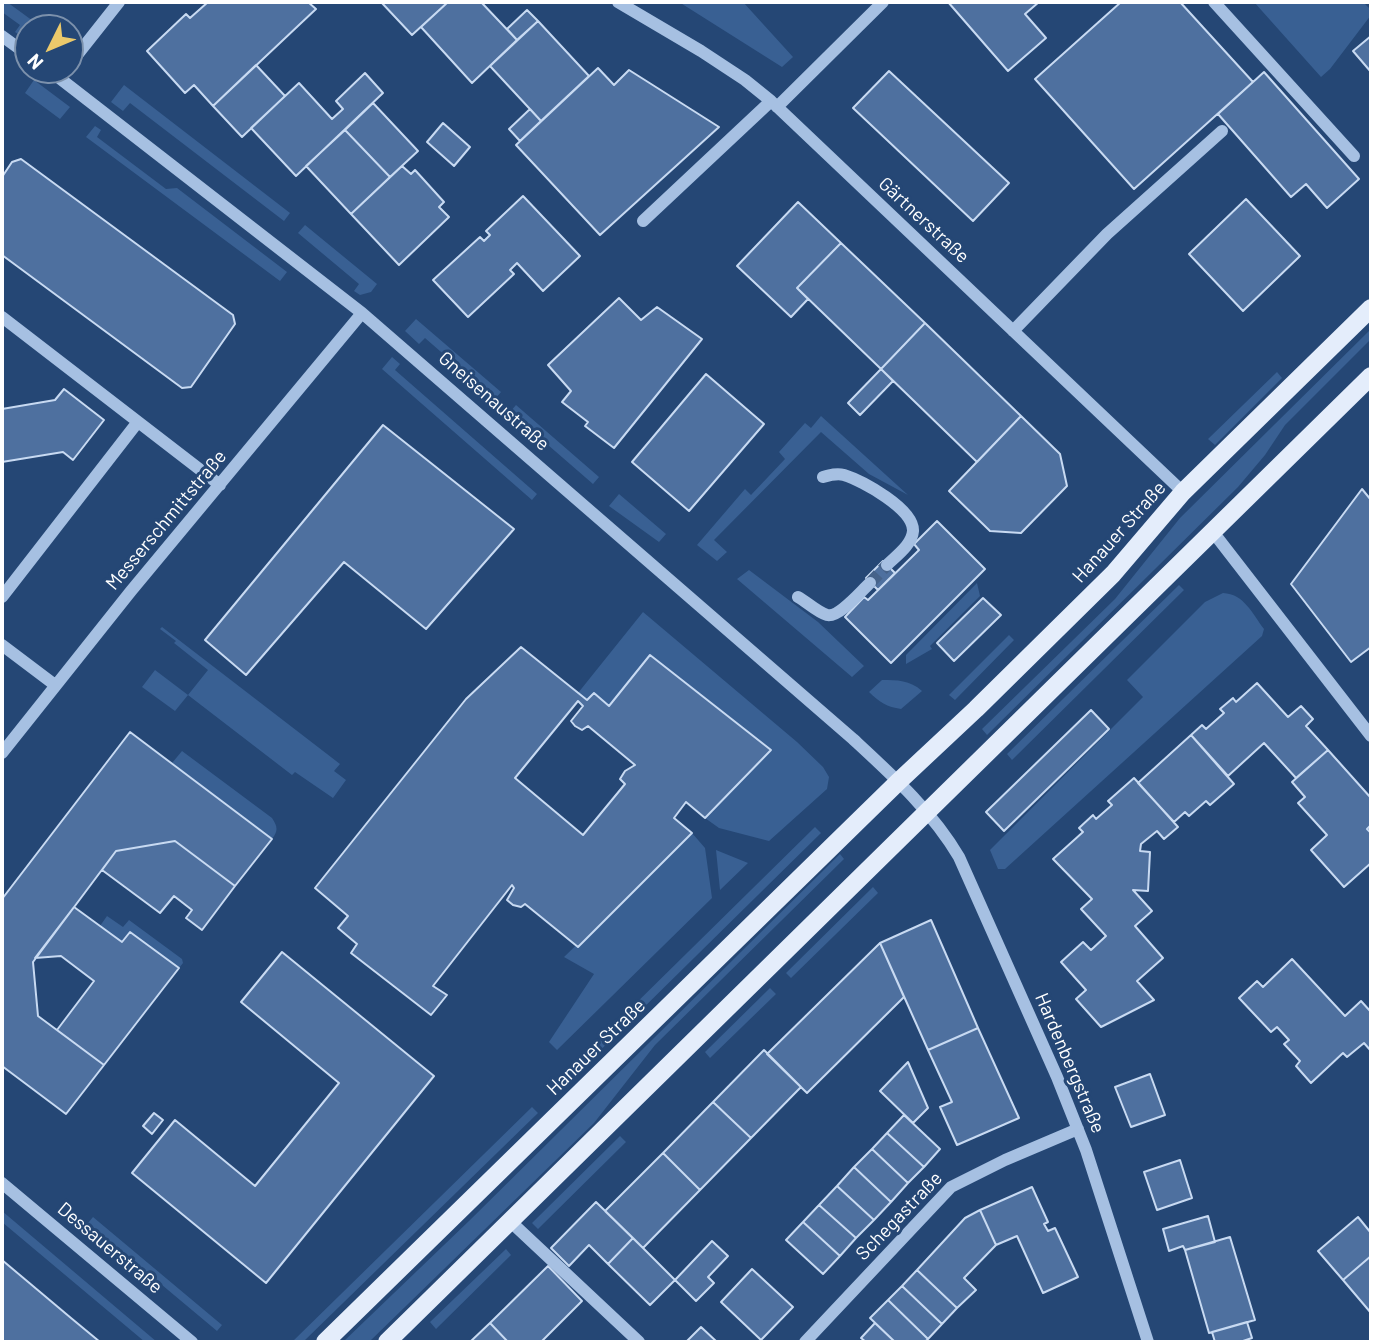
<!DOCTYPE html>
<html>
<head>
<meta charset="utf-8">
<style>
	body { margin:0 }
	#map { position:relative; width:1373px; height:1344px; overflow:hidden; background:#254775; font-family:Barlow,sans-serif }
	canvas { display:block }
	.frame { position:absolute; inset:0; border:4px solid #fff; pointer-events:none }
	.north { position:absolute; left:14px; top:14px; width:70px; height:70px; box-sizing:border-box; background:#254775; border:2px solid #7c91ac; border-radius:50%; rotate:227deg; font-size:19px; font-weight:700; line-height:28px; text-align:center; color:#fff }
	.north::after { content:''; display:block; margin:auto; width:24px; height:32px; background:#ebc96b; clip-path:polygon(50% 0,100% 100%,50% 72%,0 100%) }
</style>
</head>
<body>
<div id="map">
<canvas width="1373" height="1344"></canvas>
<div class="frame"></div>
<div class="north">N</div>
</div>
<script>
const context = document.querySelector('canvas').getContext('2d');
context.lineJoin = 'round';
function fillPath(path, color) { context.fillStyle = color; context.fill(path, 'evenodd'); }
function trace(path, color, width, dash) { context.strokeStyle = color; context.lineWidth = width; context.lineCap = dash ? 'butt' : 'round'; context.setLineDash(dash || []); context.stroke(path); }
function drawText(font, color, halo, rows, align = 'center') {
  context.font = font + ' Barlow,sans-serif'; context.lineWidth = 6; context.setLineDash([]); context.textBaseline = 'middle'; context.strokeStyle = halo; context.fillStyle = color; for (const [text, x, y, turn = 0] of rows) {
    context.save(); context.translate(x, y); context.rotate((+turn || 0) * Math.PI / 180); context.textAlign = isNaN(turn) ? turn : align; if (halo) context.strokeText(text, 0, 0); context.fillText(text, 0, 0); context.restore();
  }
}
const green = new Path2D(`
	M2,2H7L33,21L21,36L15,32L20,25L2,12Z
	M679,2H743L793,57L782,67Z
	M1254,2H1363L1371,10V15L1330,69L1321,77Z
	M34,80L70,107L60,119L25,93Z
	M124,85L290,213L284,221L130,103L123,111L111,102Z
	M95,126L101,130L97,137L166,189L177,188L287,272L280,281L86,137Z
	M305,225L377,284L371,292L360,295L354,291L359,284L298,233Z
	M416,319L501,392L495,399L425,338L419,344L405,331Z
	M1371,329V339L1285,425L1265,455L1238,487L987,735L982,729L1115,599L1180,518Z
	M392,357L400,364L395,370L537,494L532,500L382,369Z
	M1277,372L1282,378L1215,445L1208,439Z
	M516,405L599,477L593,484L510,412Z
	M821,416L908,495L869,474L821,432L714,540L727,552L717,561L697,545L745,489L751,495L785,459L779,452L805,423L811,428Z
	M619,494L666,534L659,542L609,506Z
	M749,570L818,622L864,666L852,677L737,579Z
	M977,583L980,596L930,646L932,649L906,664V655Z
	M1179,585L1184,590L1012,760L1007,754Z
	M1223,593C1244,594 1252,613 1264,629L1262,636L1005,869H998L990,850L1143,697L1127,680L1205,602Z
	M643,612L797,742L823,767L829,777L827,789L769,841L719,828L705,818L770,750L650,655L609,706L587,700L578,693Z
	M162,627L340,764L334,771L346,780L333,798L295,772L292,775L188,695L175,711L142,687L155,670L188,695L208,670L174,643L176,641L160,629Z
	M1009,635L1014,640L955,700L949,695Z
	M882,680C897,680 910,680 922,691L901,709C887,707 879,702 869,692Z
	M182,751L272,818C278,827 278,831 272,839L172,763Z
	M815,827L821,833L568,1082L562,1076Z
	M692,833L705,848L712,898L557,1050L549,1042L594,974L564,957Z
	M716,850L748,863L720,890Z
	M840,854L844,859L655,1045L594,1123L369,1342H343L469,1221Z
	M873,887L878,893L791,978L786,973Z
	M107,916L123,927L129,920L182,959L183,963L179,968L122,942L100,926Z
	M770,988L776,994L710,1058L705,1052Z
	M532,1107L538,1113L303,1342H292Z
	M620,1136L626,1142L538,1229L532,1223Z
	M2,1211L157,1342H145L2,1222Z
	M93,1217L222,1325L217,1331L88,1223Z
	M506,1249L511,1255L436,1329L430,1322Z`);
const building = new Path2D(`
	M208,2H308L316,9L213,106L194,85L185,93L147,51L186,14L190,18Z
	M381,2H448L412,35Z
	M448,2H481L517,40L472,83L421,27Z
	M948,2H1039L1025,14L1046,38L1008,71Z
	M1121,2H1180L1253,82L1134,189L1035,79Z
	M527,10L538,21L517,40L507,29Z
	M538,21L589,76L541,121L490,66Z
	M1371,36V72L1353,51Z
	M256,65L285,96L242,137L213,106Z
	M598,68L614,85L629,70L719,127L600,235L516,145Z
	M889,71L1009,183L973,221L853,108Z
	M1264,72L1359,179L1327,208L1306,184L1291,197L1218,114Z
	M365,73L383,93L296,176L251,128L299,83L332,119L343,109L336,101Z
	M373,103L418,151L390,177L345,130Z
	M530,109L541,121L520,141L509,129Z
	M443,123L470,147L454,166L427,142Z
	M345,130L390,177L351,214L306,166Z
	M21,159L233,315L235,324L191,387L182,388L2,255V177L12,162Z
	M402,166L411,174L415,170L444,202L439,207L449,217L399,265L351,214Z
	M523,196L580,256L543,291L517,263L510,270L514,274L468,317L433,280L480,237L484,241L490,235L486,231Z
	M1246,199L1300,256L1243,311L1189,254Z
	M798,202L841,243L797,288L808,299L791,317L737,266Z
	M841,243L925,323L881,369L797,288Z
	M619,298L641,320L657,307L702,339L614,448L585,426L588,422L562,402L571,391L548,365Z
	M925,323L1021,416L977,462L881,369Z
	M881,369L893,381L860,415L848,403Z
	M706,374L764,424L689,511L632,462Z
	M64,389L104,420L73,460L63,452L2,462V409L55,400Z
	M1021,416L1060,454L1067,486L1021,533L990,531L949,491Z
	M383,425L514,529L426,629L344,562L246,675L205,640Z
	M1362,489L1371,500V647L1351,662L1291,584Z
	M937,521L985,569L891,663L845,617L864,597L868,600L919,550L914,544Z
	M883,561L895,573L878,590L866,578Z
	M983,598L1001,615L954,661L937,643Z
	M521,647L587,700L594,693L609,706L650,655L771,750L705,818L686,802L674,818L692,833L578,947L525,904L521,907L513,905L507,900L514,888L512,885L433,986L447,995L431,1015L351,953L357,944L338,928L348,916L315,888L466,699ZM578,701L583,706L571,721L575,726L582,730L588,726L635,765L625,771L620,779L625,784L583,835L515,778Z
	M1257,683L1288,717L1301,706L1313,719L1306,726L1328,750L1296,778L1264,743L1228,776L1191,735L1202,725L1206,729L1224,713L1220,709L1233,698L1236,702Z
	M1091,710L1109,729L1004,831L986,812Z
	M130,732L272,839L235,886L175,841L116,851L33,962L38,1016L104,1065L66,1114L2,1066V899Z
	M1191,735L1234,784L1210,805L1206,801L1189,816L1185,812L1174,822L1138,783Z
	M1328,750L1371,798V825L1367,829L1371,833V863L1344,887L1311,850L1327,835L1298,803L1305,797L1292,782Z
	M1134,778L1178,827L1164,839L1157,831L1141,844L1140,851L1150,852L1148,891L1133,890L1152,911L1135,926L1163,958L1137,981L1154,1000L1101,1027L1076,999L1086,990L1061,962L1083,942L1091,950L1106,936L1081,909L1092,899L1053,859L1083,832L1079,828L1093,815L1096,819L1112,805L1108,801Z
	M175,841L235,886L202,930L186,918L192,910L174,896L160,913L102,870L116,851Z
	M74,907L122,942L130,932L179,968L104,1065L57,1030L94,981L61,956L35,958Z
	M931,920L978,1028L928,1050L880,943Z
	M880,943L904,997L807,1093L767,1054Z
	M282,952L434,1076L266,1283L132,1173L175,1120L255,1186L339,1083L241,1002Z
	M1292,959L1345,1016L1361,1001L1371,1012V1051L1364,1043L1347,1057L1343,1053L1311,1083L1296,1066L1300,1061L1284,1044L1289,1040L1277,1027L1271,1032L1239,998L1257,981L1263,987Z
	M978,1028L1019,1118L957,1145L940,1107L952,1102L928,1050Z
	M764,1050L801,1087L751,1138L713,1102Z
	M908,1062L928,1108L913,1123L880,1091Z
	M1150,1074L1165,1115L1131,1127L1115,1087Z
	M713,1102L751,1138L700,1190L663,1153Z
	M154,1113L163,1120L152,1134L143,1126Z
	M904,1115L940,1149L924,1167L887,1133Z
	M887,1133L924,1167L908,1183L872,1149Z
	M872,1149L908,1183L891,1202L854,1167Z
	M663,1153L700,1190L643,1248L605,1211Z
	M1180,1160L1192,1198L1157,1210L1144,1172Z
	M854,1167L891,1202L874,1220L837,1186Z
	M837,1186L874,1220L856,1238L819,1205Z
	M1032,1187L1048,1222L1044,1224L1048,1231L1055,1228L1078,1277L1043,1293L1017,1236L996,1245L980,1210Z
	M596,1202L633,1238L608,1264L589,1245L569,1266L551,1248Z
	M819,1205L856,1238L840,1256L803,1222Z
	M980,1210L996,1245L964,1278L976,1290L957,1308L917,1270L965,1218Z
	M1208,1216L1215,1242L1185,1250L1183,1246L1169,1251L1163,1229Z
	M1358,1217L1371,1233V1256L1343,1280L1318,1251Z
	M803,1222L840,1256L823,1274L786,1240Z
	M1230,1237L1255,1320L1209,1333L1185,1250Z
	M633,1238L675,1280L650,1305L608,1264Z
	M712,1241L728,1256L708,1277L714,1283L696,1301L675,1280Z
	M1371,1256V1313L1343,1280Z
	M2,1260L71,1318L100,1342H5L2,1340Z
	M548,1266L582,1301L541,1342H508L490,1323Z
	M752,1269L793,1307L761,1340L721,1302Z
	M917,1270L957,1308L942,1324L902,1286Z
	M902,1286L942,1324L928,1339L888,1300Z
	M888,1300L928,1339L925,1342H895L870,1318Z
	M1247,1322L1252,1338L1240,1342H1215L1212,1332Z
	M490,1323L508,1342H470Z
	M875,1323L895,1342H866L861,1338Z
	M701,1327L717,1342H686Z`);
const minorTunnel = new Path2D(`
	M870,583L887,565`);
const minor = new Path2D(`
	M618,2L701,51L745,80L771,101L1183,492
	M1214,2L1354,156
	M2,36L28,55
	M70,64L119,2
	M49,70L362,313L853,739C892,775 932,811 959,857L1057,1077L1086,1150L1148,1342
	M777,107L883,2
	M643,221L771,101
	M2,317L220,485
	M1013,331L1107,234L1222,131
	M823,477C830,475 837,473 844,475C863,481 914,509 913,531C912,545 896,556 887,565
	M1213,532L1371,736
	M2,597L137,423
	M798,597C807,602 817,612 827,615C839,618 861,591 870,583
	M2,645L55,685
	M2,753L131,591L362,313
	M2,1183L192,1342
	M511,1222L639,1342
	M805,1342L951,1187L1005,1160L1078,1129`);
const major = new Path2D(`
	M325,1342L898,782L976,709L1113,574L1183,492L1371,308
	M387,1342L1371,376`);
const streetNames = [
	["Gärtnerstraße",924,220,43],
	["Gneisenaustraße",494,401,41],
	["Messerschmittstraße",166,520,-50],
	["Hanauer Straße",1119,532,-48],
	["Hanauer Straße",596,1047,-44],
	["Hardenbergstraße",1070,1063,67],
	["Schegastraße",899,1216,-46],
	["Dessauerstraße",110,1248,40]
];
fillPath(green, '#396093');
fillPath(building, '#4e709f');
trace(building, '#c8daf2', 2);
trace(minorTunnel, '#46638a', 12, [12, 6]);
trace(minor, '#a6c0e2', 12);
trace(major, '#e4edfb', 18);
drawText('19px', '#fff', '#254775', streetNames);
</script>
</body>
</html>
